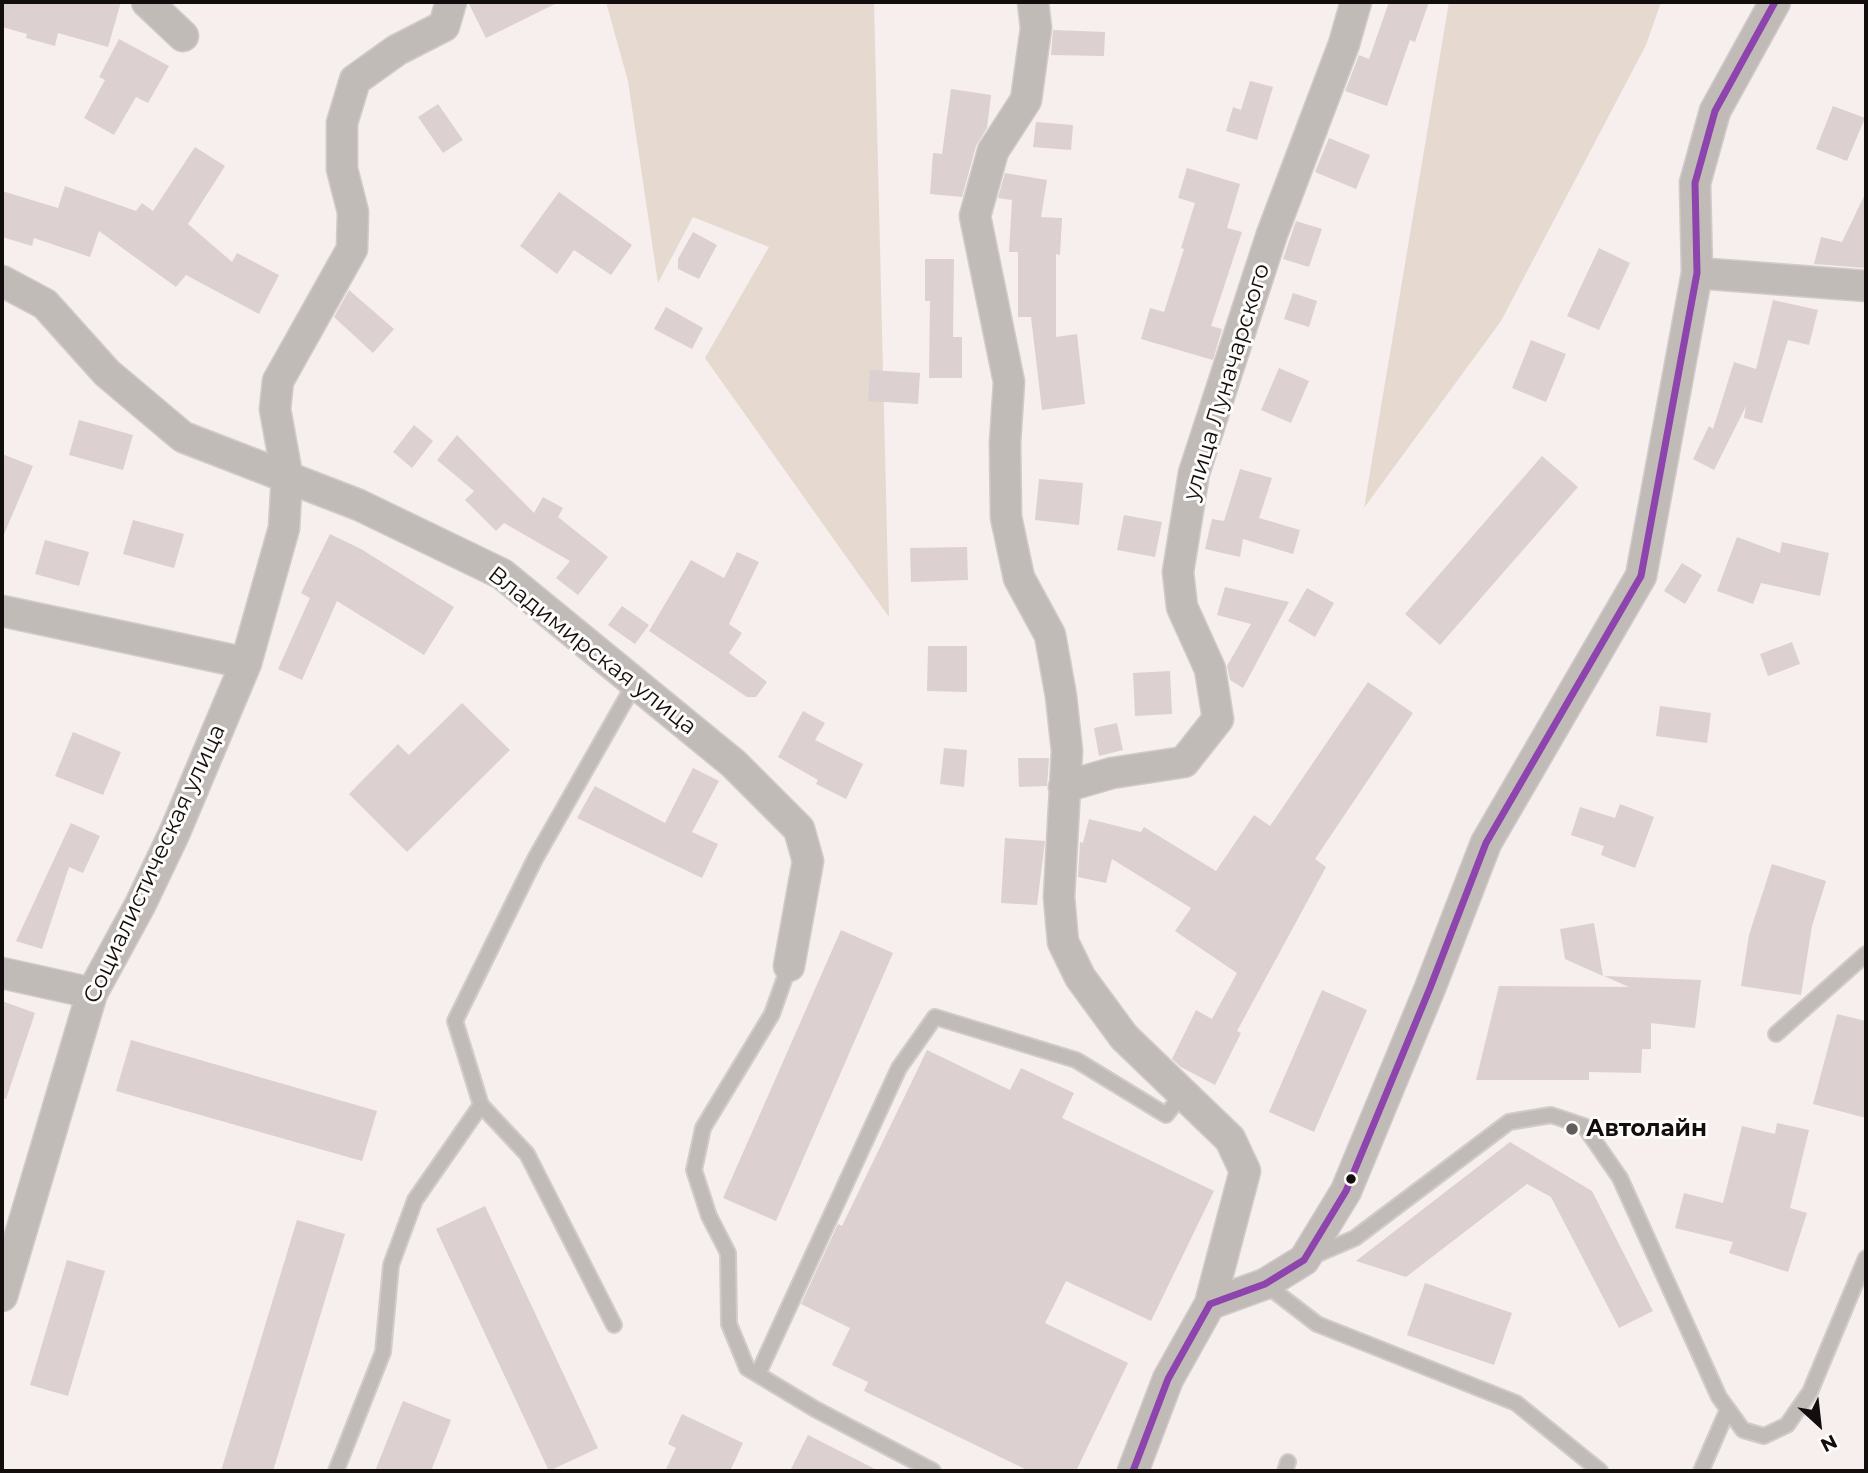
<!DOCTYPE html>
<html>
<head>
<meta charset="utf-8">
<style>
	body { margin:0 }
	#map { position:relative; width:1868px; height:1473px; overflow:hidden; background:#f6efee; font-family:Montserrat,sans-serif }
	canvas { display:block }
	.frame { position:absolute; inset:0; border:4px solid #120e0d; pointer-events:none }
	.north { position:absolute; left:1784px; top:1389px; width:70px; height:70px; -webkit-text-stroke:5px #fefcfb; paint-order:stroke; rotate:153deg; font-size:19px; font-weight:700; line-height:28px; text-align:center; color:#120e0d }
	.north::after { content:''; display:block; margin:auto; width:24px; height:32px; background:#120e0d; clip-path:polygon(50% 0,100% 100%,50% 72%,0 100%) }
</style>
</head>
<body>
<div id="map">
<canvas width="1868" height="1473"></canvas>
<div class="frame"></div>
<div class="north">N</div>
</div>
<script>
const context = document.querySelector('canvas').getContext('2d');
context.lineJoin = 'round';
function fillPath(path, color) { context.fillStyle = color; context.fill(path, 'evenodd'); }
function trace(path, color, width, dash) { context.strokeStyle = color; context.lineWidth = width; context.lineCap = dash ? 'butt' : 'round'; context.setLineDash(dash || []); context.stroke(path); }
function drawText(font, color, halo, rows, align = 'center') {
  context.font = font + ' Montserrat,sans-serif'; context.lineWidth = 6; context.setLineDash([]); context.textBaseline = 'middle'; context.strokeStyle = halo; context.fillStyle = color; for (const [text, x, y, turn = 0] of rows) {
    context.save(); context.translate(x, y); context.rotate((+turn || 0) * Math.PI / 180); context.textAlign = isNaN(turn) ? turn : align; if (halo) context.strokeText(text, 0, 0); context.fillText(text, 0, 0); context.restore();
  }
}
const green = new Path2D(`
	M606,2H874L889,617L705,358L769,247L693,217L658,283L628,81Z
	M1449,2H1661L1646,45L1501,321L1364,508Z`);
const building = new Path2D(`
	M2,2H121L108,47L58,33L55,46L26,38L27,34L2,27Z
	M468,2H559L486,38Z
	M1389,2H1429L1415,42L1410,40L1387,106L1345,91L1359,55L1369,59Z
	M1053,30L1105,32L1104,56L1051,55Z
	M119,39L169,66L148,103L136,97L114,135L84,118L105,80L99,77Z
	M1250,81L1273,87L1257,140L1226,131L1233,107L1241,110Z
	M951,89L991,95L987,128L976,146L962,197L930,194L933,153L942,154Z
	M438,104L463,140L443,153L418,117Z
	M1833,106L1865,118L1847,161L1816,149Z
	M1036,122L1073,125L1071,150L1033,147Z
	M1329,138L1370,155L1356,189L1315,172Z
	M195,147L225,166L188,224L232,262L237,253L279,275L259,314L186,275L176,287L99,231L90,257L34,238L32,246L2,237V191L58,208L65,186L136,211L142,203L153,211Z
	M1187,168L1240,184L1227,228L1242,232L1211,326L1222,329L1213,360L1141,339L1150,308L1164,312L1184,249L1181,248L1195,203L1178,198Z
	M1005,173L1047,180L1041,217L1062,218L1060,255L1056,254V337L1077,334L1085,404L1042,410L1031,317H1018V252H1009L1012,200L998,198Z
	M559,192L632,245L611,275L574,250L557,274L520,246Z
	M1866,192V268L1814,264L1821,237L1842,242Z
	M1296,221L1322,229L1309,267L1283,259Z
	M693,232L717,245L699,279L678,269V259Z
	M1599,248L1630,263L1599,330L1567,316Z
	M925,259H954L953,337H962V378H929L930,301H925Z
	M349,290L394,329L373,353L334,317Z
	M1293,293L1317,301L1309,327L1284,319Z
	M1773,300L1818,310L1809,345L1788,340L1762,423L1744,418L1746,406L1714,470L1693,459L1709,426L1713,429L1734,362L1756,369Z
	M666,307L703,328L692,349L654,329Z
	M1531,340L1566,354L1546,402L1512,388Z
	M1279,368L1309,381L1291,423L1261,410Z
	M870,370L920,373L918,404L868,401Z
	M79,420L133,435L123,470L69,455Z
	M414,425L433,441L412,468L393,452Z
	M457,435L534,513L543,497L563,508L558,517L608,557L578,595L556,578L570,561L504,523L496,531L465,500L474,491L437,460Z
	M2,454L33,466L2,539Z
	M1542,456L1578,487L1440,645L1405,614Z
	M1240,469L1272,478L1259,518L1300,530L1293,554L1243,539L1240,557L1205,549L1212,519L1224,521Z
	M1039,479L1083,483L1079,525L1035,520Z
	M1124,515L1162,522L1155,557L1117,550Z
	M133,520L184,534L174,568L123,554Z
	M330,534L361,549L454,607L424,655L337,601L302,680L278,669L310,598L301,593Z
	M1737,537L1780,553L1782,542L1829,553L1820,596L1761,583L1753,604L1717,591Z
	M45,540L89,552L79,586L35,574Z
	M967,547L968,580L911,582L910,548Z
	M737,552L759,562L729,624L742,633L729,653L767,682L756,697H747L649,631L691,560L724,578Z
	M1682,563L1702,575L1685,604L1664,591Z
	M1225,587L1289,602L1243,688L1230,680L1227,666L1251,624L1217,615Z
	M1307,588L1334,603L1315,637L1288,621Z
	M622,606L649,625L635,644L608,625Z
	M1792,642L1800,664L1768,676L1760,654Z
	M928,646H967V692L927,691Z
	M1170,671L1172,714L1135,716L1133,673Z
	M1368,682L1413,713L1315,859L1326,867L1237,1031L1241,1033L1215,1085L1181,1067L1172,1059L1196,1010L1212,1019L1237,973L1175,931L1191,908L1112,859L1106,883L1078,877L1080,842L1083,843L1089,819L1141,832L1144,827L1216,871L1254,815L1270,826Z
	M462,703L510,750L407,852L349,794L398,744L409,755Z
	M1660,706L1711,713L1707,743L1656,736Z
	M803,711L825,723L815,740L863,764L846,799L816,784L818,780L778,757Z
	M1117,723L1123,750L1099,756L1094,728Z
	M73,732L121,752L103,795L55,776Z
	M944,748L967,750L964,787L940,784Z
	M1018,758H1049L1047,786L1019,787Z
	M693,768L719,781L692,832L718,844L702,878L577,818L595,786L665,823Z
	M1620,804L1654,817L1635,868L1601,855L1604,846L1571,835L1580,807L1615,818Z
	M71,823L100,836L83,873L69,867L42,949L16,941Z
	M1005,838L1045,841L1037,905L1001,903Z
	M1772,864L1826,881L1812,926L1801,995L1741,986L1749,935Z
	M1594,923L1603,976L1565,959L1560,929Z
	M841,930L893,953L776,1221L723,1198Z
	M1604,976L1701,980L1695,1028L1651,1023V1049H1642L1641,1073L1589,1072V1080H1476L1499,986L1629,987Z
	M1322,990L1367,1010L1314,1132L1269,1112Z
	M2,1001L35,1013L6,1099L2,1098Z
	M1837,1014L1866,1021V1118L1813,1104Z
	M131,1040L377,1111L362,1161L116,1091Z
	M927,1050L1010,1090L1021,1068L1074,1093L1062,1118L1214,1191L1151,1321L1066,1281L1045,1323L1128,1363L1076,1471H1029L864,1391L868,1382L832,1365L850,1328L801,1304L838,1224L842,1226Z
	M1777,1123L1809,1130L1790,1208L1807,1213L1788,1272L1729,1253L1733,1242L1675,1228L1684,1193L1723,1203L1742,1126L1775,1134Z
	M1510,1142L1592,1191L1653,1311L1619,1328L1551,1197L1527,1184L1406,1277L1356,1261Z
	M485,1206L598,1448L549,1471L436,1229Z
	M297,1220L345,1234L273,1471H221Z
	M67,1260L105,1271L68,1396L30,1385Z
	M1425,1283L1512,1313L1494,1365L1407,1335Z
	M403,1401L451,1420L431,1471H375Z
	M682,1414L743,1443L730,1471H665L676,1448L668,1444Z
	M808,1435L879,1471H790Z`);
const service = new Path2D(`
	M789,966L772,1014L703,1128L694,1170L709,1216L728,1253L729,1324L747,1368L815,1409L933,1471
	M1776,1034L1866,954
	M1311,1257L1355,1238L1509,1122L1551,1115L1584,1126L1620,1178L1719,1397L1743,1430L1764,1436L1787,1425L1810,1392L1866,1258
	M1265,1284L1317,1324L1516,1403L1600,1471
	M614,1325L527,1154L481,1105L455,1021L535,859L635,683
	M758,1374L899,1068L935,1017L1076,1060L1166,1115L1183,1093
	M336,1471L383,1352L391,1265L415,1200L481,1105
	M1285,1471L1288,1462
	M1701,1471L1728,1409`);
const minor = new Path2D(`
	M147,2L183,36
	M1033,2L1036,28L1026,100L993,151L975,216L1009,382L1005,443L1006,517L1019,578L1050,635L1061,696L1067,751L1059,897L1063,942L1080,977L1124,1037L1230,1139L1245,1171L1210,1304
	M1697,273L1866,286
	M2,281L45,304L107,373L183,437L359,505L502,574L734,764L799,829L808,861L789,966
	M2,611L246,663
	M1064,787L1112,773L1184,762L1218,719L1210,669L1182,607L1178,572L1194,473L1272,234L1344,44L1356,2
	M2,973L92,993
	M2,1296L92,993L140,905L174,834L246,663L284,528L287,475L275,409L278,381L352,249L353,212L342,169V123L355,80L397,50L444,26L451,2
	M1133,1471L1168,1379L1210,1304L1265,1284L1304,1260L1346,1191L1430,988L1486,843L1641,576L1697,273L1695,183L1715,111L1775,2`);
const bus1 = new Path2D(`
	M1133,1471L1168,1379L1210,1304L1265,1284L1304,1260L1346,1191L1430,988L1486,843L1641,576L1697,273L1695,183L1715,111L1775,2`);
const markers = [
	[1572,1129,7,"#625d5c"],
	[1351,1179,6,"#120e0d"]
];
const streetNames = [
	["улица Луначарского",1227,382,-73],
	["Владимирская улица",592,651,38],
	["Социалистическая улица",155,864,-65]
];
const poiNames = [
	["Автолайн",1586,1129]
];
fillPath(green, '#e6d9cf');
fillPath(building, '#dcd0d0');
trace(service, '#d1cccb', 18);
trace(minor, '#d1cccb', 33);
trace(service, '#c1bbb8', 14);
trace(minor, '#c1bbb8', 30);
trace(bus1, '#8e44ad', 7);
for (const [x, y, r, color] of markers) { const dot = new Path2D(); dot.arc(x, y, r, 0, 2 * Math.PI); context.fillStyle = color; context.fill(dot); trace(dot, '#fefcfb', 2.5); }
drawText('23px', '#120e0d', '#fefcfb', streetNames);
drawText('bold 23px', '#120e0d', '#fefcfb', poiNames, 'left');
</script>
</body>
</html>
